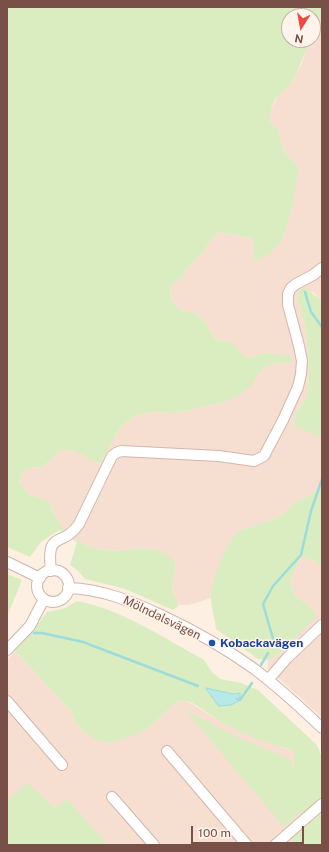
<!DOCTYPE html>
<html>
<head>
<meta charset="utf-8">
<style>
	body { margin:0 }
	#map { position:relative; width:329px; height:852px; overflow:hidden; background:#feefe3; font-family:"Public Sans",sans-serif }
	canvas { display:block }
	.frame { position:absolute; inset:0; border:8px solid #785047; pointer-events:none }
	.north { position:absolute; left:281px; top:8px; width:40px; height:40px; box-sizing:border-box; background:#fff4eb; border:1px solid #c9b2a9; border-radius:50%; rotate:191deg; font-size:11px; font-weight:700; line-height:16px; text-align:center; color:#785047 }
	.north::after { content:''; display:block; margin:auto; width:14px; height:18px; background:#f1493f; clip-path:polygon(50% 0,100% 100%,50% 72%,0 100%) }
	.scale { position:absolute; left:191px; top:826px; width:113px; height:18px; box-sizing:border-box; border:2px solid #785047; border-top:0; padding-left:5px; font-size:12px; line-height:14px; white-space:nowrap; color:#785047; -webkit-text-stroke:3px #fff4eb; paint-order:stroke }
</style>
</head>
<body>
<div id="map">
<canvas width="329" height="852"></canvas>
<div class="frame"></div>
<div class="north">N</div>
<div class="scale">100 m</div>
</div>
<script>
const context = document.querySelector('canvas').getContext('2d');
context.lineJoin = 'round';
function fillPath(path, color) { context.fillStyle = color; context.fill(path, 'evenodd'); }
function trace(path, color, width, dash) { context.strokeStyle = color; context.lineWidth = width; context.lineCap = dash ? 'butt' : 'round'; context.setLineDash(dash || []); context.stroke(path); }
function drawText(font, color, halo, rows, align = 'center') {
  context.font = font + ' "Public Sans",sans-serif'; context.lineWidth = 3; context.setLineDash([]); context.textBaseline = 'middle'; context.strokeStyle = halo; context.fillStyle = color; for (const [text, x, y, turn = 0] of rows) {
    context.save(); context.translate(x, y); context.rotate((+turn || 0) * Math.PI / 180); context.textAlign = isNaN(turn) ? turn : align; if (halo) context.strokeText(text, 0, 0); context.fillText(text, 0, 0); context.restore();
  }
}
const residential = new Path2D(`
	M322,37V301L313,292L299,291L297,299L305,326L309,365L308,395L294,418L322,437V484L317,491L294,503L282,515L272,520L236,532L215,578L211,598L189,605H179L172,589L176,563L151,549L142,548L112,551L93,548L80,542L62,527L48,501L29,494L19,483L22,472L30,468L42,467L62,450H71L100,464L120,428L134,416L151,412L176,413L221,403L257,377L263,368L271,364L286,363L263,353L248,358L239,352L233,343L216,340L203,319L195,313L180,310L172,301L170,287L182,277L190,265L203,252L218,232L252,238L254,260L283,239L292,209V161L283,148L278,130L269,121L270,111L279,93L291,84L302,63L307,47L314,39Z
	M301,555L322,565V718L268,668V660L280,653L315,611L295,595L290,581Z
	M15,651L71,711L76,724L85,733L151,726L177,701L183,700L192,704L223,723L245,733L284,748L294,750V788L319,816L322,830V845H7V661Z`);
const green = new Path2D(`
	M7,7H322V37L313,40V16H289V40H313C303,52 300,69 292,82C290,87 284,89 280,93C273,100 270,111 269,121L278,130L283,148L292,161L299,167L292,209L283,239L269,255L254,260L252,238L218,232L203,252L190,265L182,277L170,287L172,301L180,310L195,313L203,319L216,340L233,342L239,352L248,358L263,353L291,356L292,361L286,363L271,364L263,368L250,387L239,395L221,403L176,413L151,412L134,416L120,428L100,464L71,450H62L42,467L30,468L22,472L19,483L29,494L48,501L62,527L80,542L93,548L112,551L142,548L151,549L165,553L176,563L172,589L179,605L173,610L125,589L85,579L78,571L70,565L77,542L59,530L41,542L30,557L7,547Z
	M302,288L307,289L322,301V437L295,427L294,418L308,395L309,365L305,326L297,299L299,291Z
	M322,484V565L301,555L290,581L295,595L315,611V618L280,653L268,660L258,659L216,629C215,619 211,608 211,598C211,577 225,550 236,532L272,520L282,515L294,503L317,491Z
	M7,574L22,580L7,617Z
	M77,601C121,609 164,638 204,660L212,672L220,679L241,683L258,690L317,745L322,758V845H297L291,839L319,816L302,811L284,827L185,710L237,737L291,760L294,771V750C273,746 241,733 221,722C212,716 202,708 192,703C187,701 183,700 177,701L151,726L139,733L112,743L97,740L85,733L76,724L71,711L15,651L35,628L47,612L65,608Z
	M28,782L55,809L67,799L108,845H7V801Z`);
const water = new Path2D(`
	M206,688L233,694L240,693V700L231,705L219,706Z`);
const stream = new Path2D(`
	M305,292L311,312L322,327
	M34,633H42L83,642L198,686
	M272,647L274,642L263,604L273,586L301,555L311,511L322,479
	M261,665L268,653
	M237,699L240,700L252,683`);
const minor = new Path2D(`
	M7,562L40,578
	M37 586a16 16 0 1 1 32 0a16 16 0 1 1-32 0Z
	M51,571C46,528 62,549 79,524L112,456L116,453L121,451L219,456L254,461L264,456L283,420L298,387L301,374L302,361L299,346L288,305V294L291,288L296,284L313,275L322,268
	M68,588C102,589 131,601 161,615C193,630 225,648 253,668C277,686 300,707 322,728
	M7,650L30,626L44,599
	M268,680L287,658L322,625
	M7,701L62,765
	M167,751L247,845
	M112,797L154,845
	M275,845L322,804`);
const markers = [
	[212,643,4,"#1a4fb4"]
];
const streetNames = [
	["Mölndalsvägen",162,618,26]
];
const transitNames = [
	["Kobackavägen",220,643]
];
fillPath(residential, '#f6dfd1');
fillPath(green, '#daedc1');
fillPath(water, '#b6e9e8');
trace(water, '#9cdcdb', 1);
trace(stream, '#9cdcdb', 2.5);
trace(minor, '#d2b6ab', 12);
trace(minor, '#fff', 10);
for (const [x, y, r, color] of markers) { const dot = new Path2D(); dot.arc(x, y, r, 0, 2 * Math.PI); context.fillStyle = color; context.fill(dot); trace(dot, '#fff4eb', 1.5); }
drawText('12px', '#785047', '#fff4eb', streetNames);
drawText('bold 12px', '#164399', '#fff4eb', transitNames, 'left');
</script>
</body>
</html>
